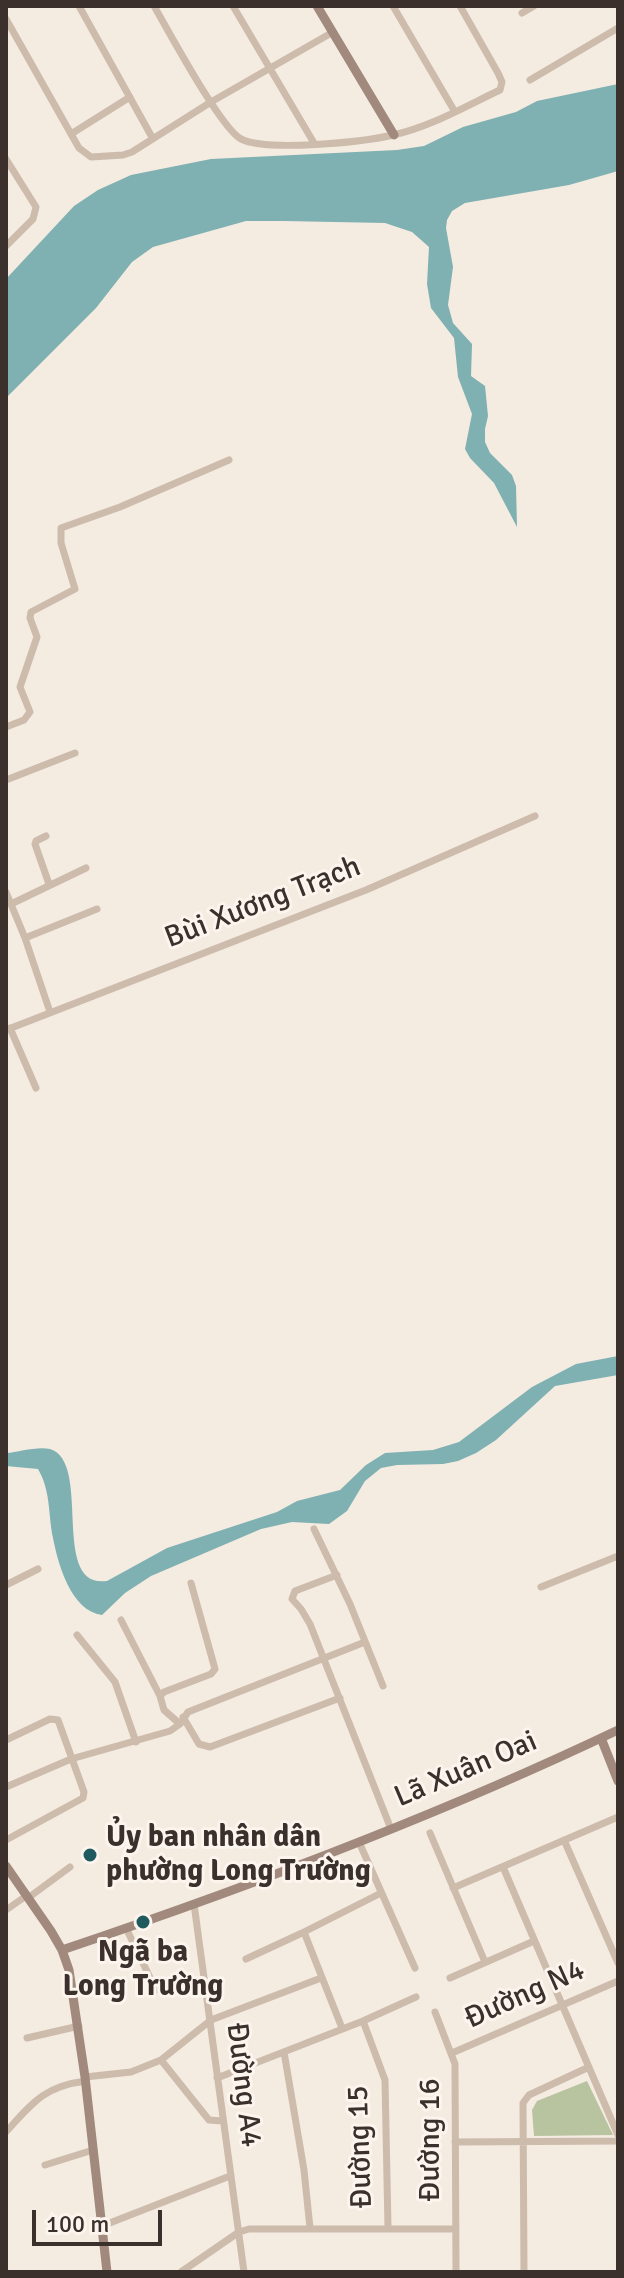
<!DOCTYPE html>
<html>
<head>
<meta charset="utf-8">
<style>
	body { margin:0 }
	#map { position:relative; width:624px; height:2278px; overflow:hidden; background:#f4ebe1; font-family:Signika,sans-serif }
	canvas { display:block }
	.frame { position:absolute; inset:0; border:8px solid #3b302b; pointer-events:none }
	.scale { position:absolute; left:32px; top:2210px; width:130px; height:36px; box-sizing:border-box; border:4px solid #3b302b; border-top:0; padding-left:10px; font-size:24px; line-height:28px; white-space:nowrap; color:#3b302b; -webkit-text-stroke:6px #fbf5ee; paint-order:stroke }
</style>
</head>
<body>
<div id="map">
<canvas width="624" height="2278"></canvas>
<div class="frame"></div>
<div class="scale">100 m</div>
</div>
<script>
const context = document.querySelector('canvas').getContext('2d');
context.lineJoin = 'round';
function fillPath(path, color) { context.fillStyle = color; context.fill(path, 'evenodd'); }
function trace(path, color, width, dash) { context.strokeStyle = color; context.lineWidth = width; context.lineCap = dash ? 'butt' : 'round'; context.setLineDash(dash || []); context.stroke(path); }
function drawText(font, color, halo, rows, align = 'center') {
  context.font = font + ' Signika,sans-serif'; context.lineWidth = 6; context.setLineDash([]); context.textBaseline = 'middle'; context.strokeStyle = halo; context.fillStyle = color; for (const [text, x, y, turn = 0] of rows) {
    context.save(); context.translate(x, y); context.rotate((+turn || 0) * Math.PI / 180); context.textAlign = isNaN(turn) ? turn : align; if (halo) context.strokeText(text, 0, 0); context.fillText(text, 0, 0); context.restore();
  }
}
const green = new Path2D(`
	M587,2081L613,2135L534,2136L532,2110L537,2101Z`);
const water = new Path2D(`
	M618,84V171L569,185L465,203L452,211L447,220L446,228L453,267L448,305L453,323L472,344L471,376L485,386L488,416L485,429V442L490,453L512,475L516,486L517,527L494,483L470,458L465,449L472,414L458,377L454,338L431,308L427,284L429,247L412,232L385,223L284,221H246L153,247L132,262L96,308L6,398V279L74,206L98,190L131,175L211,159L397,150L424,146L463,127L516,112L537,101Z
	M618,1356V1375L555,1386L496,1440L476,1453L458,1461L443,1464L397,1465L381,1468L365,1481L347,1511L329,1524L292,1522L261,1529L151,1576L125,1593L102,1615C71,1611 58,1564 53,1538C48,1514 51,1491 38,1469L6,1466V1453C19,1452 37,1446 50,1449C93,1462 49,1589 107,1581L167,1548L277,1512L297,1501L340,1490L366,1465L385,1453L433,1450L459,1442L532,1387L576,1364Z`);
const street = new Path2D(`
	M79,6L153,139
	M154,6C168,30 221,129 241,139C267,152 363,142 393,135C430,127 466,106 500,90L502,82L498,73L460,6
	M233,6L314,143
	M393,6L455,112
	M522,13L534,6
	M6,19L71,134L79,148L91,157L123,155L132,152L211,102L333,32
	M530,80L618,28
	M71,134L130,97
	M6,159L36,207L33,219L6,246
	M6,727L24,720L30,712L20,687L37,637L30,618L31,612L75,589L61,543V528L120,507L229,460
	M6,780L75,753
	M46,836L36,841L35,844L49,884
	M6,892L25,938L50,1012
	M11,904L86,868
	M25,938L97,909
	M10,1028L36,1088
	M6,1030L366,890L535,816
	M314,1529L350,1604L383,1686
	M337,1575L295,1591L292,1599L301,1609L310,1624L391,1829
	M6,1585L38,1569
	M541,1587L618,1556
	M121,1620L160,1696
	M77,1635L115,1682L136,1742
	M183,1717L199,1744L210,1747L340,1698
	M180,1724L164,1710L160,1696L164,1692L211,1674L215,1669L191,1583
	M6,1740L50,1719L58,1720L84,1792L83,1798L6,1840
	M6,1787L71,1759L170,1731L180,1724L188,1712L365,1642
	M430,1833L485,1962
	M564,1840L618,1963
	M359,1842L415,1968
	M503,1867L618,2135
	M453,1888L618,1817
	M28,1898L70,1867
	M194,1904L244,2272
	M6,1910L26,1896
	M126,1928L156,1990
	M304,1932L342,2028
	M246,1959L302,1933L381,1893
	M450,1978L534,1941
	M435,2012L455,2064L456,2272
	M363,2021L385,2080L388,2228
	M27,2038L79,2026
	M284,2052L304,2170L310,2228
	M452,2053L618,1981
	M161,2060L209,2120L223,2121
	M85,2077L131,2072L161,2060L211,2020L321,1978
	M217,2078L363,2021L416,1997
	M6,2132C33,2102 45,2086 86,2081
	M455,2142L618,2141
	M45,2165L93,2150
	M102,2226L230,2176
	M181,2272L239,2232L249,2229H456
	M524,2272L523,2103L529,2095L589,2067`);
const secondary = new Path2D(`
	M317,6L394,135
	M601,1738L618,1781
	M6,1866L51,1931L62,1950L69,1970L85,2077L107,2272
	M62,1950C249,1887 440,1815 618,1730`);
const markers = [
	[90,1855,8,"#1f5a5e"],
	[143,1922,8,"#1f5a5e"]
];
const streetNames = [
	["Bùi Xương Trạch",263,903,-21],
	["Lã Xuân Oai",466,1770,-23],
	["Đường N4",525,1995,-24],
	["Đường A4",243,2085,83],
	["Đường 16",431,2140,-90],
	["Đường 15",361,2147,-92]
];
const poiNames = [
	["Ủy ban nhân dân",106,1838],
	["phường Long Trường",106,1872],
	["Ngã ba",143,1953,"center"],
	["Long Trường",143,1987,"center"]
];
fillPath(green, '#b8c4a0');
fillPath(water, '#7fb0b2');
trace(street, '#cdbbac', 7);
trace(secondary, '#a18a7d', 9);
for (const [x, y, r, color] of markers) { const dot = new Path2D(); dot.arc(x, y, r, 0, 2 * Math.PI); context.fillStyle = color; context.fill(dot); trace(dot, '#fbf5ee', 3); }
drawText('30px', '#3b302b', '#fbf5ee', streetNames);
drawText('bold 30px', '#3b302b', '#fbf5ee', poiNames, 'left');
</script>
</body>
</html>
